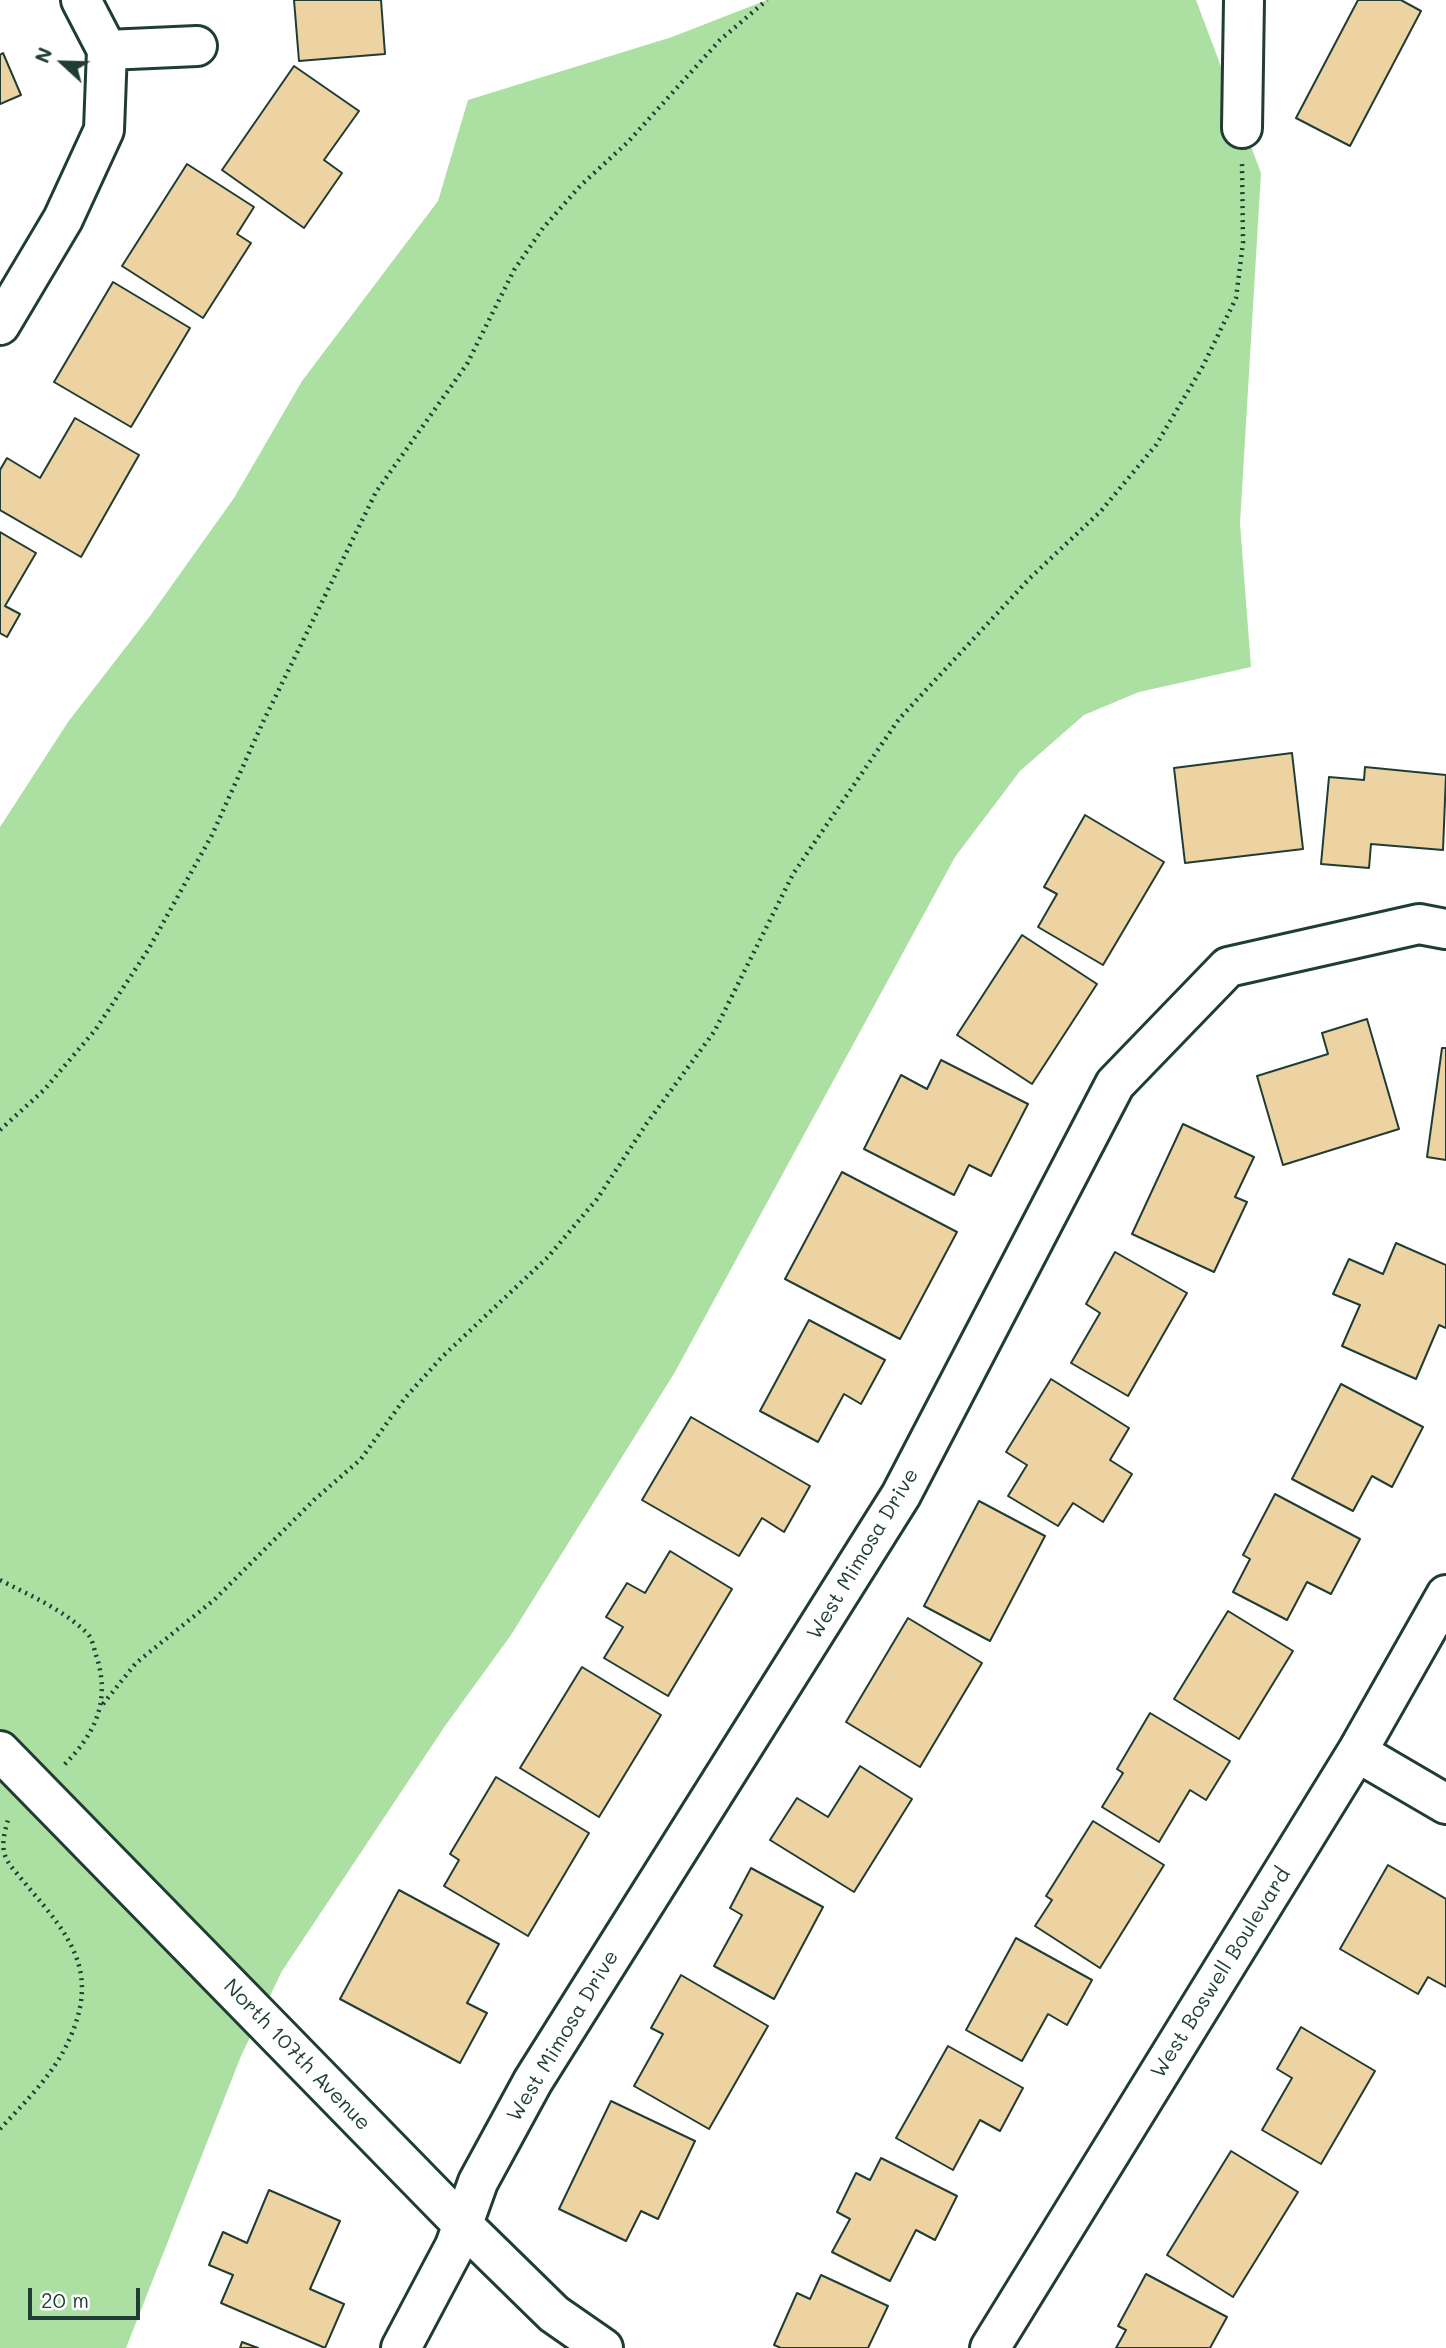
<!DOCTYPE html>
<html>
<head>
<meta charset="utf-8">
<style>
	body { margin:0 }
	#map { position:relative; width:1446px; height:2348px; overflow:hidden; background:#fff; font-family:Mali,sans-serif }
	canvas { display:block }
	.north { position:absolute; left:28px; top:28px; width:70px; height:70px; -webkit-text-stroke:5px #fff; paint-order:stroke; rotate:292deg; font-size:19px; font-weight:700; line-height:28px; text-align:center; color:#1f3d34 }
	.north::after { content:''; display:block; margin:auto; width:24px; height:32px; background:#1f3d34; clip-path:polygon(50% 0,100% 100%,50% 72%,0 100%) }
	.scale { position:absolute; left:28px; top:2288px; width:112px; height:32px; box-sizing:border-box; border:4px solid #1f3d34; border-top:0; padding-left:9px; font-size:21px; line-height:24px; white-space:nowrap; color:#1f3d34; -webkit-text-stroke:5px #fff; paint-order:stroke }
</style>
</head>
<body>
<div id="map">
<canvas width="1446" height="2348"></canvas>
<div class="north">N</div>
<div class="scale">20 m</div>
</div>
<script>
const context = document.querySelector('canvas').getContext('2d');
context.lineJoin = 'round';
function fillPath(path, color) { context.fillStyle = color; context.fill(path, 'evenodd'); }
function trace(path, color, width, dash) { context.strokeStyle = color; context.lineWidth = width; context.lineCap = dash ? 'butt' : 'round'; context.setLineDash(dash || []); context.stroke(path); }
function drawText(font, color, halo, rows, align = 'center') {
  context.font = font + ' Mali,sans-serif'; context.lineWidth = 7; context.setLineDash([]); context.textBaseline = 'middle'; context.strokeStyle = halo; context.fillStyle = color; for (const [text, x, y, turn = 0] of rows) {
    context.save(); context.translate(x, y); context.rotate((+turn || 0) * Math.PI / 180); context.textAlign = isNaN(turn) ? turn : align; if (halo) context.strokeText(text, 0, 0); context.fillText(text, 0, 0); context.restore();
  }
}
const green = new Path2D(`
	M767,0H1196L1261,173L1240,523L1251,667L1139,692L1084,715L1020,771L955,857L675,1372L511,1635L445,1726L282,1971L241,2056L126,2348H0V827L68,722L150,616L234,498L302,381L438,201L468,100L672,37Z`);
const building = new Path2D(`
	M294,0H381L385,54L299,61Z
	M1358,0H1401L1421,11L1350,146L1296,118Z
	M3,53L21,95L0,104V55Z
	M294,66L359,111L324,160L342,173L304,228L222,170Z
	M187,164L254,207L237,234L251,243L203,318L122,266Z
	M113,282L190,328L131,427L54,382Z
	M75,418L139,455L81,557L0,510V470L7,458L40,478Z
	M0,532L36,553L5,606L20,614L7,637L0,633Z
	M1292,753L1303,849L1185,863L1174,768Z
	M1365,767L1446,775L1443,850L1371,844L1369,868L1321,864L1329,777L1364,780Z
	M1085,815L1164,862L1103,965L1038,927L1057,894L1044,887Z
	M1022,935L1097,984L1032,1084L957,1035Z
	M1367,1019L1399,1129L1283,1165L1257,1076L1328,1054L1322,1033Z
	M1442,1048H1446V1160L1427,1157Z
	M941,1060L1028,1104L991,1176L969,1165L954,1195L864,1149L901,1075L927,1089Z
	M1183,1124L1254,1157L1235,1197L1247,1202L1214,1272L1132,1234Z
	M842,1172L957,1232L900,1339L785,1279Z
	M1396,1243L1446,1265V1328L1439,1325L1416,1379L1342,1346L1360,1305L1333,1294L1349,1259L1383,1274Z
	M1115,1252L1187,1293L1128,1396L1071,1363L1100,1313L1086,1304Z
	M809,1320L885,1360L861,1404L844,1394L818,1442L760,1411Z
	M1051,1379L1129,1428L1110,1460L1132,1474L1103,1522L1073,1503L1058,1526L1008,1496L1027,1465L1006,1452Z
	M1341,1384L1423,1427L1392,1487L1372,1476L1353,1511L1292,1479Z
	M691,1417L810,1486L784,1532L762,1518L739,1556L642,1500Z
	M1275,1494L1360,1539L1331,1594L1307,1582L1287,1620L1233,1592L1250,1559L1243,1555Z
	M979,1501L1045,1536L990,1641L924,1606Z
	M670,1551L732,1589L668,1696L604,1658L623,1627L606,1617L627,1583L645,1593Z
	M1228,1611L1293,1651L1239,1739L1174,1699Z
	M908,1618L982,1663L920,1767L846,1722Z
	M582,1667L661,1715L599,1817L520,1768Z
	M1150,1713L1230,1761L1206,1800L1190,1790L1159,1842L1102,1807L1123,1773L1117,1769Z
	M860,1766L912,1799L854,1892L770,1840L797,1798L828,1817Z
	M496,1777L589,1833L528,1936L444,1886L459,1860L450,1854Z
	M1093,1821L1164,1865L1100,1968L1035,1926L1052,1900L1046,1896Z
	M1388,1865L1446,1899V1987L1428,1977L1418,1994L1340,1949Z
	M751,1868L823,1907L774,1999L714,1966L742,1915L730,1908Z
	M399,1890L499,1944L467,2003L487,2013L460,2063L340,1999Z
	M1016,1938L1092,1980L1067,2025L1048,2014L1022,2061L966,2030Z
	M681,1975L768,2026L709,2129L634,2086L663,2034L651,2028Z
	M1301,2027L1375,2071L1321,2164L1262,2130L1292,2078L1277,2069Z
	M948,2046L1023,2088L1000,2131L980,2120L953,2170L896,2138Z
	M611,2101L695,2141L658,2219L641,2211L626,2241L559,2209Z
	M1231,2151L1298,2192L1233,2297L1167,2255Z
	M881,2158L957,2196L935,2240L916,2230L890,2281L832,2252L850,2219L837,2212L856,2173L870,2180Z
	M269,2190L340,2221L310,2289L344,2304L325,2348L221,2303L233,2275L209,2265L223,2232L247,2243Z
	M1146,2274L1227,2317L1210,2348H1116L1126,2330L1118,2326Z
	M821,2275L888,2306L868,2348H781L774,2345L797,2293L810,2299Z
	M242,2342L258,2348H240Z`);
const path = new Path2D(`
	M0,1130L44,1090L96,1029L148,950L212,835L263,722L376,492L467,364L514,270L543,228L580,186L628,142L720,40L767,0
	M0,1580C31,1596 62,1609 87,1633C93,1639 94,1650 97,1658C110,1701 96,1733 64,1765
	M103,1704L136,1663L214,1600L314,1500L361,1459L405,1398L442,1357L548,1257L597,1199L647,1123L714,1032L793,874L899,719L1030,578L1101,511L1156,445L1203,366L1236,298L1243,243L1242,164
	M0,2129C25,2102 54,2074 69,2040C100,1973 71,1937 28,1887C20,1876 7,1865 4,1852C2,1841 5,1830 8,1820`);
const minor = new Path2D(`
	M107,50L197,46
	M1242,128L1244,0
	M0,325L63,219L104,130L107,50L81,0
	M0,1751L463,2225L554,2314L603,2348
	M1357,1752L1446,1804
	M401,2348L455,2246L478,2182L533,2081L901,1495L1115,1084L1228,967L1419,924L1446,929
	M990,2348L1357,1752L1446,1595`);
const streetNames = [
	["West Mimosa Drive",863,1554,-59],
	["West Boswell Boulevard",1221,1973,-58],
	["West Mimosa Drive",563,2036,-59],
	["North 107th Avenue",297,2055,46]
];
fillPath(green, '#ace0a2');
fillPath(building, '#edd3a2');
trace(building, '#1f3d34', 2);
trace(minor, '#1f3d34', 44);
trace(path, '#1f3d34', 4.5, [2, 5]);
trace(minor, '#fff', 38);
drawText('21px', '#1f3d34', '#fff', streetNames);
</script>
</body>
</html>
